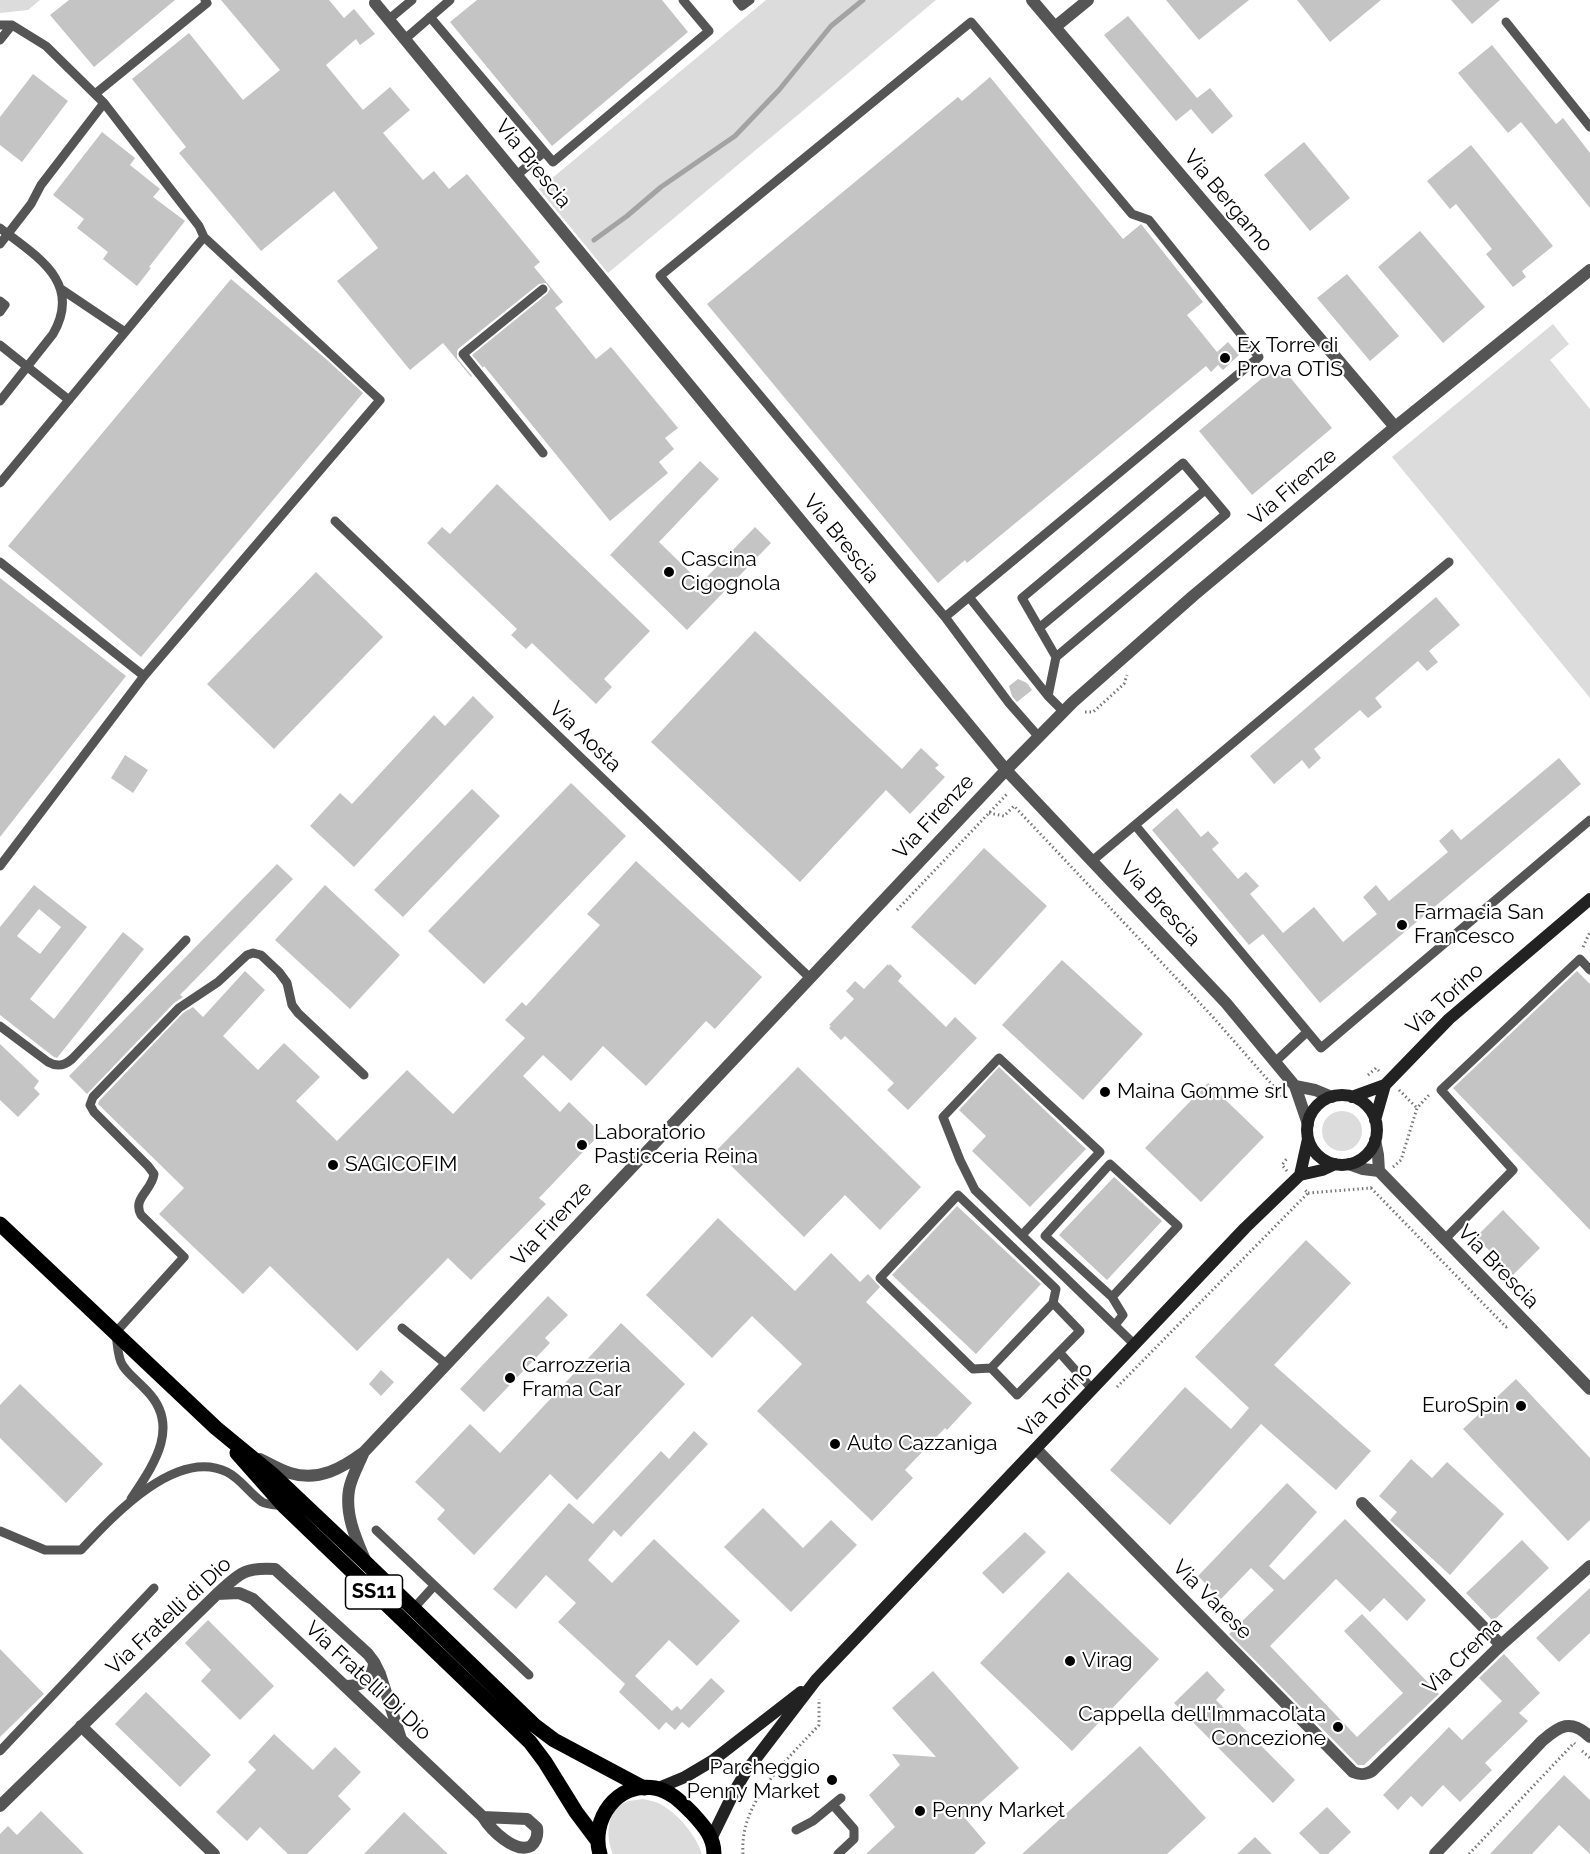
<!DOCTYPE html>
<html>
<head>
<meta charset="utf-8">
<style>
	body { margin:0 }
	canvas { display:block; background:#fff }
</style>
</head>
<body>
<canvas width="1590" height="1854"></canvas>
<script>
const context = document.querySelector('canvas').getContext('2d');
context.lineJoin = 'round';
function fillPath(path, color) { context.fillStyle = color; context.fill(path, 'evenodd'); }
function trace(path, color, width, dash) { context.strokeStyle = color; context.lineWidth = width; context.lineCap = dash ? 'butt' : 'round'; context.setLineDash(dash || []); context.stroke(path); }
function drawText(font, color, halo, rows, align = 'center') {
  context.font = font + ' Raleway,sans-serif'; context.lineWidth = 4.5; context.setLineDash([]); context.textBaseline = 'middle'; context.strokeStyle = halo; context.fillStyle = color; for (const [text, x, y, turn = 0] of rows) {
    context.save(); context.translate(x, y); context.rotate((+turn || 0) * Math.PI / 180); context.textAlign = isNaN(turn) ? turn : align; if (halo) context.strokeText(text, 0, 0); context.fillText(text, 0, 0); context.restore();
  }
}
const green = new Path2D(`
	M0,0H40L28,10L0,13Z
	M766,0H936L608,273L539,189Z
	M1553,324L1569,344L1550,360L1590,409V698L1392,457Z
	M1322 1131a20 20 0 1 1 40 0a20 20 0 1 1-40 0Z
	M643,1799C648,1800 653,1801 658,1803C677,1812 696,1835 702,1854H613C605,1836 606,1808 629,1801C633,1800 639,1800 643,1799Z`);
const stream = new Path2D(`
	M594,240L627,216L661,187L735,136L779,90L831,26L863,0`);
const building = new Path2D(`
	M69,0H175L94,67L50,15Z
	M221,0H329L344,18L354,9L375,34L360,45L356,39L326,65L363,110L390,87L410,110L383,133L423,180L434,171L449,189L467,174L540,262L534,267L563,302L555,308L596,359L611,347L678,428L665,438L674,449L659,462L668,473L610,521L484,366L483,368L472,355L547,294L550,289L546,283L539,284L458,349L457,352V358L472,376L471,377L443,343L410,370L337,281L378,248L334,191L261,251L179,153L186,147L132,79L189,33L243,100L280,70Z
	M477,0H662L688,32L552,146L450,22Z
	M1166,0H1249L1199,40Z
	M1297,0H1381L1330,42Z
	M1451,0H1500L1472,24Z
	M1128,16L1197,98L1210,88L1233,116L1212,134L1191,109L1176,121L1104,35Z
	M1492,45L1556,124L1563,118L1590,153V208L1521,122L1508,133L1458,73Z
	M33,74L68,101L22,162L0,145V117Z
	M990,77L1123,239L1141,224L1203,302L1187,315L1217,352L1228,342L1239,355L1223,370L1218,365L1211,372L1206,366L967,563L965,560L938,583L707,304L958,97L962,101Z
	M102,132L135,158L130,165L160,189L153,197L185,221L149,267L151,268L137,286L103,259L108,252L77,228L84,219L53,195Z
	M1304,142L1350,198L1310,231L1264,175Z
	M1471,145L1553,246L1522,271L1526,277L1513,287L1486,254L1492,249L1456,204L1450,209L1427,181Z
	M1420,231L1485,307L1443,343L1378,267Z
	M1347,274L1399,336L1370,361L1317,298Z
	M231,279L326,359L363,393L141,657L8,546Z
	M1279,364L1332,428L1252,495L1199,431Z
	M700,461L719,479L659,542L701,583L755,527L771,543L687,630L610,555Z
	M497,484L650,631L604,679L612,687L596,704L532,643L526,649L511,635L517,629L427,543L442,527L450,534Z
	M316,572L383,637L274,749L207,684Z
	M0,578L126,676L0,837Z
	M1436,597L1460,625L1429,651L1438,662L1427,671L1418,661L1375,698L1382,707L1368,718L1360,710L1314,749L1321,758L1309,769L1302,760L1274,784L1250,756Z
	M755,631L902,769L921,748L939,765L935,768L945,777L910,814L886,790L800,882L651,742Z
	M1018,679L1027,683L1032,690L1017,702L1012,696L1009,686Z
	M473,696L494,717L354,867L310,826L340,793L352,804L434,715L445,726Z
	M125,755L148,770L133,793L111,778Z
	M1559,758L1581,784L1320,1003L1263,934L1249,945L1152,830L1177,808L1201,837L1208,831L1219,843L1212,849L1238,879L1246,872L1259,886L1250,894L1283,933L1314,907L1343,942L1377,914L1363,897L1376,885L1389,901L1448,852L1439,841L1452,829L1461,840Z
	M571,783L626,836L484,984L428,931Z
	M472,789L500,816L403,917L374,890Z
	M984,848L1047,906L975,985L911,927Z
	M636,861L762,977L715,1029L706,1021L646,1086L603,1046L571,1081L543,1055L523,1076L560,1112L569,1102L601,1133L539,1198L546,1204L471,1280L448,1258L357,1351L270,1266L243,1294L159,1214L184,1188L98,1104L99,1101L183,1013L193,1007L203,1017L245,971L265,990L223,1036L258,1070L284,1043L320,1077L296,1101L337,1141L407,1070L453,1114L525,1038L505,1020L522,1002L526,1006L600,925L587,914Z
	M277,864L293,879L180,995L183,997L174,1003L87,1094L69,1076Z
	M34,885L87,927L30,999L54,1019L123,932L144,949L57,1058L54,1057L0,1015V927ZM39,909L61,927L40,954L17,936Z
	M325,885L400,955L350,1009L275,940Z
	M1062,960L1143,1034L1083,1100L1002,1025Z
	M888,964L889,966L890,964L902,976L898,981L946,1027L955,1017L977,1038L908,1110L887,1090L894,1083L845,1036L841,1040L829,1028L831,1026L829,1025L854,999L846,991L855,981L864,989Z
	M1577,971L1590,984V1230L1453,1088Z
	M0,1044L39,1081L34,1088L40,1094L18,1117L0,1100Z
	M798,1067L921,1187L880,1230L845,1195L804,1237L716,1151Z
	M999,1067L1086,1149L1030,1207L972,1151L986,1136L959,1110Z
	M1208,1083L1264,1137L1201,1202L1145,1148Z
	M1114,1177L1162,1221L1107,1280L1059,1235Z
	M957,1206L1041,1284L976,1354L892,1275Z
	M1503,1210L1540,1248L1513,1275L1476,1237Z
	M718,1218L795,1291L831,1253L860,1282L868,1274L880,1287L866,1302L972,1403L947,1430L945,1428L905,1470L913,1478L872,1521L757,1411L802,1364L752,1316L712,1358L646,1295Z
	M1306,1240L1351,1283L1274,1365L1371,1451L1336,1490L1261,1424L1170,1525L1110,1470L1185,1387L1231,1429L1249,1408L1195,1357Z
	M548,1296L568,1315L545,1338L550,1343L484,1412L460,1389Z
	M621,1323L685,1384L577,1500L550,1474L474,1555L437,1519L445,1510L415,1482L470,1424L500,1453Z
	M381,1370L394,1382L381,1396L369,1384Z
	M1516,1379L1590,1458V1520L1568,1541L1463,1429Z
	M20,1384L103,1464L66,1503L0,1438V1405Z
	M694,1431L708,1444L621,1537L614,1530L588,1560L612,1583L654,1539L740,1621L697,1666L669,1640L635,1676L672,1711L677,1706L681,1710L711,1678L725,1691L689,1728L682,1722L675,1730L666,1722L659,1730L619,1692L625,1684L558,1622L576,1603L546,1575L516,1609L493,1589L569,1503L593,1524L661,1451L669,1459Z
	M1411,1459L1432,1478L1447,1462L1504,1514L1450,1575L1390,1520L1397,1512L1379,1496Z
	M1287,1483L1317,1512L1269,1566L1284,1580L1345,1519L1426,1600L1407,1621L1384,1598L1370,1612L1336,1579L1270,1646L1357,1737L1403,1693L1344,1631L1362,1614L1439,1694L1364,1765H1358L1229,1634L1274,1590L1251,1568L1221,1599L1198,1576Z
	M763,1508L803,1548L831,1520L857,1545L791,1612L724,1547Z
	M1025,1532L1046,1552L1003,1594L982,1573Z
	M1522,1540L1549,1568L1493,1621L1466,1593Z
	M1068,1572L1159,1659L1072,1751L980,1663Z
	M1590,1588V1633L1559,1662L1536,1638Z
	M208,1620L274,1686L240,1720L201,1681L211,1670L185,1643Z
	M0,1649L44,1694L0,1737Z
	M1504,1654L1540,1693L1519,1713L1528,1721L1485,1763L1492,1770L1460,1802L1443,1785L1422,1807L1411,1796L1398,1810L1383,1795L1449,1727L1462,1740L1502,1701L1479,1678Z
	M933,1671L1019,1768L964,1817L986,1843L974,1854H866L895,1827L869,1795L900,1765L892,1754L936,1757L892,1708Z
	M1207,1671L1225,1690L1216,1700L1295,1780L1273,1803L1174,1703Z
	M146,1692L211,1755L180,1787L115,1724Z
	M274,1734L313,1770L335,1747L361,1772L338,1796L351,1809L307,1854H288L260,1827L247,1841L216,1812L256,1770L248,1762Z
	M1140,1746L1206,1818L1167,1854H1022Z
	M1564,1775L1590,1800V1854L1559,1825L1532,1854H1490Z
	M1327,1807L1351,1832L1328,1854H1320L1299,1833Z
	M41,1811L84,1854H0V1834L8,1826L17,1835Z
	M404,1812L448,1854H364Z
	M1255,1837L1272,1854H1237Z`);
const path = new Path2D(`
	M1085,712H1093L1124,684L1127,675
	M989,813L1004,816L1014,806L1212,1016L1282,1096
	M897,910L1008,793
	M1583,947L1590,932
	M1368,1075L1376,1068L1379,1071
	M1399,1090L1417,1108
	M1393,1167L1401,1160L1417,1108L1429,1095
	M1287,1171L1282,1165L1288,1157
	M1371,1188L1506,1327L1508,1326
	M1308,1193L1371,1188L1373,1186
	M1117,1387L1308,1193L1304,1189
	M1582,1751L1590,1758
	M743,1854C739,1802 787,1760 819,1725V1699
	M1469,1854L1574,1743L1575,1744`);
const lane = new Path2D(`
	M737,0L742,6L750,0
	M430,17L553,162L709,31L683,0
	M388,20L412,0
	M1506,22L1590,127
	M0,25H12L46,46L104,103L199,226L204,237L0,483
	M405,39L450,0
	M0,40L12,25
	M95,94L207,3L205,0
	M517,175L544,152
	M0,228C36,256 83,282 53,334L0,401
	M0,244L31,204L41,185L104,103
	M61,289L125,332
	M543,289L463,354L543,453
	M0,301L5,305L0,312
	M0,345L69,400
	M335,521L810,978
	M0,562L144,676
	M969,597L1048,696
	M945,617L1259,357L1149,220L1132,214L971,22L660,276L945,617L1009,703L1038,736
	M1039,628L1205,490
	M1056,657L1022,598L1183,463L1226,514L1056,657L1048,696L1063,711
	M1135,825L1321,1048L1590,820
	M1092,861L1449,562
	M0,866L144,676L380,400L204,237
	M0,1026L48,1062C57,1067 64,1066 72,1059L186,940
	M1275,1062L1307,1032
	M1022,1235L1100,1152L999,1058L943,1117L960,1160L975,1190L1135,1345
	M1444,1240L1513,1170L1441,1090L1580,959L1590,970
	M1112,1297L1178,1226L1110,1164L1045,1236L1112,1297L1123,1315L1115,1325
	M1053,1303L1080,1331L1017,1395L991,1368Z
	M402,1328L446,1364
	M1060,1353L1093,1390
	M991,1368L973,1369L880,1278L958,1195L1056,1289L1053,1303
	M131,1499C152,1467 182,1427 147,1391C122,1365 119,1371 116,1332L184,1257L141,1215C132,1198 152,1191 154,1174L148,1166L94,1112L90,1105L93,1097L179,1008L218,982L247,955L253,953L261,955L279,972L287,983L292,1005L298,1013L364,1075
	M376,1530L529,1675
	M0,1531L45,1550H81C112,1517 176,1447 227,1472C241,1479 249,1493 262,1502C267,1505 277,1505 284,1506
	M413,1609L434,1586
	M0,1751L154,1588
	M833,1805L854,1829V1839L838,1854
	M796,1830L813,1821L841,1798`);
const street = new Path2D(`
	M1032,0L1395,427
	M375,3L1006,770L1226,1003L1295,1086L1308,1124
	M1055,27L1088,0
	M1295,1086L1315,1090L1332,1097
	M1375,1140L1378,1155L1379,1171
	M1349,1164L1363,1169L1379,1171L1590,1389
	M1036,1449L1353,1772C1360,1775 1365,1775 1372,1771L1501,1645L1590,1566
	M363,1454C358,1466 351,1478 349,1490C345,1515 356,1539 365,1560
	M260,1459C270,1464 280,1470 290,1473C319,1482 342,1468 364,1452L1006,770L1073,702L1193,596L1395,427L1590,270
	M1362,1503L1501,1645
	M217,1594L239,1593L253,1599L483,1817
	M345,1686C361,1686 374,1680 374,1662
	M81,1726L214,1854
	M0,1806L217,1594C239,1574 243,1567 275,1569L368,1654L374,1662L380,1674L401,1739
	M483,1817L527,1819L537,1828C538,1835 537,1841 531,1846C515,1854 491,1830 483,1817Z
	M1435,1854L1542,1741C1559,1726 1571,1718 1590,1737`);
const secondary = new Path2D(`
	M1307 1130a35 35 0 1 1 70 0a35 35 0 1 1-70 0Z
	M1352,1097L1385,1085L1449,1019L1590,899
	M1375,1120L1385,1085
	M1300,1175L1308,1139
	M656,1789L685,1777L712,1761L801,1692
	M711,1839L734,1792L747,1770L816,1680L1245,1228L1300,1175L1322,1170L1335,1164`);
const primary = new Path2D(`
	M0,1224L216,1428L272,1474L365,1562L534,1725L554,1740L644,1788
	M237,1453L284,1506L530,1742L545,1762L576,1812L597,1840
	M600,1854C590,1820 617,1781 655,1788C671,1791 682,1803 693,1814C704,1826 714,1837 714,1854`);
const markers = [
	[1225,358,6,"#000"],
	[669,572,6,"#000"],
	[1402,925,6,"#000"],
	[1105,1092,6,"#000"],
	[582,1145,6,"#000"],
	[333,1165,6,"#000"],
	[510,1378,6,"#000"],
	[1521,1406,6,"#000"],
	[835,1444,6,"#000"],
	[1070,1661,6,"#000"],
	[1338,1727,6,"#000"],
	[832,1780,6,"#000"],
	[920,1811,6,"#000"]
];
const shields = [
	[374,1592,57]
];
const shieldNames = [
	["SS11",374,1592]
];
const streetNames = [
	["Via Brescia",533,164,51],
	["Via Bergamo",1228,201,50],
	["Via Firenze",1293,487,-40],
	["Via Brescia",841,539,51],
	["Via Aosta",585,737,44],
	["Via Firenze",934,817,-47],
	["Via Brescia",1160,904,47],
	["Via Torino",1445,999,-42],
	["Via Firenze",552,1224,-47],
	["Via Brescia",1498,1267,46],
	["Via Torino",1056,1400,-46],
	["Via Varese",1212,1600,45],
	["Via Fratelli di Dio",169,1616,-43],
	["Via Crema",1463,1656,-44],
	["Via Fratelli Di Dio",368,1681,43]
];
const poiNames = [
	["Ex Torre di",1237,346],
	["Prova OTIS",1237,370],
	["Cascina",681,560],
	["Cigognola",681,584],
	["Farmacia San",1414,913],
	["Francesco",1414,937],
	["Maina Gomme srl",1117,1092],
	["Laboratorio",594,1133],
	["Pasticceria Reina",594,1157],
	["SAGICOFIM",345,1165],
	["Carrozzeria",522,1366],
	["Frama Car",522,1390],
	["EuroSpin",1509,1406,"right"],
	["Auto Cazzaniga",847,1444],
	["Virag",1082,1661],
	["Cappella dell'Immacolata",1326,1715,"right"],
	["Concezione",1326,1739,"right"],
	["Parcheggio",820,1768,"right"],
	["Penny Market",820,1792,"right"],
	["Penny Market",932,1811]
];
fillPath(green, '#dcdcdc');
trace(stream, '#a3a3a3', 5);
fillPath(building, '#c4c4c4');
trace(path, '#777', 3, [1.5, 3]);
trace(lane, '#555', 9);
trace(street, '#555', 12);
trace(secondary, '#222', 12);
trace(primary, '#000', 15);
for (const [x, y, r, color] of markers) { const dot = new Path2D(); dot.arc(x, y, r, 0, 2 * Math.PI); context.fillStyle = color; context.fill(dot); trace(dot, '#fff', 2); }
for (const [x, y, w] of shields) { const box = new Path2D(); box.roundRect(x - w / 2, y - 17, w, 34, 4.5); context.fillStyle = '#fff'; context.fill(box); trace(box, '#000', 1.5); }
drawText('bold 20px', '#000', null, shieldNames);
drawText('21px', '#000', '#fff', streetNames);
drawText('21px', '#000', '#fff', poiNames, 'left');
</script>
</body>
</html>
